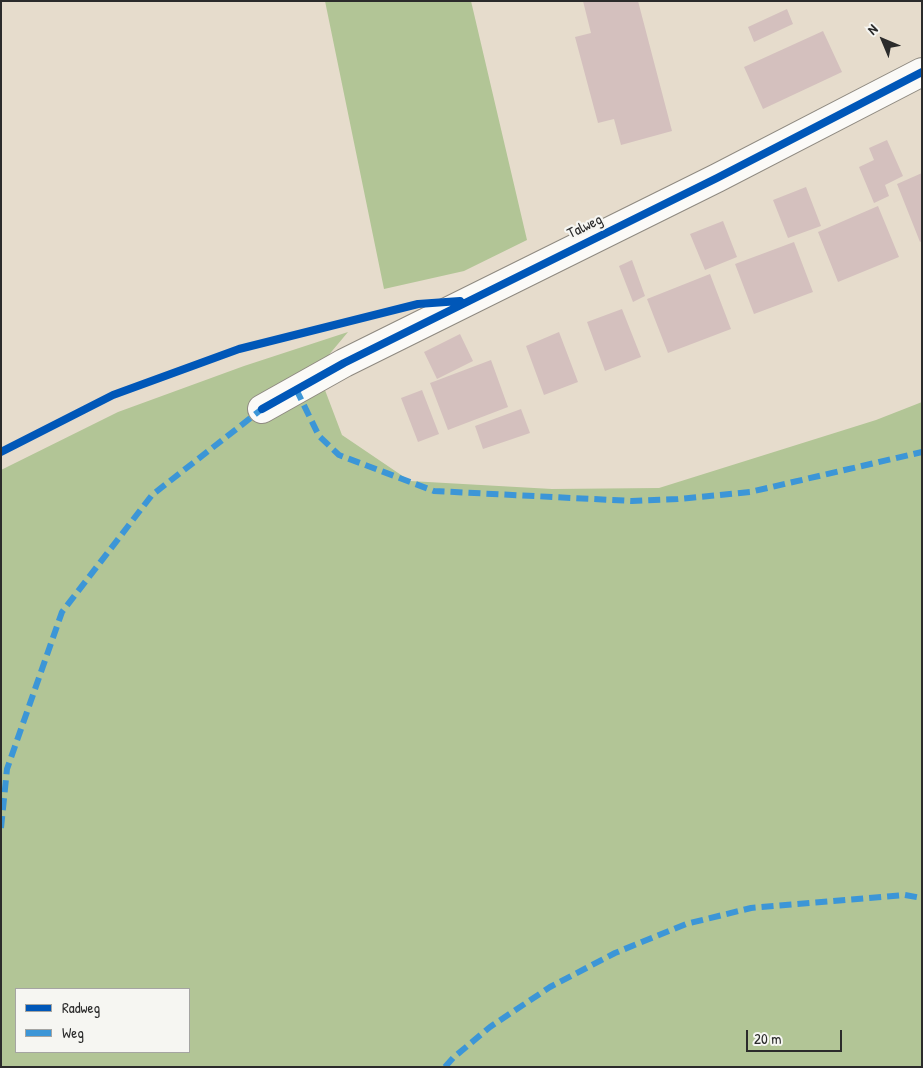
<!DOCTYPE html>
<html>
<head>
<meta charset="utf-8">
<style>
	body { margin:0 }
	#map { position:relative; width:923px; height:1068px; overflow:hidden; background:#e6dccc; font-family:"Patrick Hand",sans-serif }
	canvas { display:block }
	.frame { position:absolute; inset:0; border:2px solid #2b2b2b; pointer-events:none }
	.legend { position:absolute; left:15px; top:988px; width:175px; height:65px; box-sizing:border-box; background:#f6f6f2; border:1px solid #a5a5a2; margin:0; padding:6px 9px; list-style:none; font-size:15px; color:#2b2b2b }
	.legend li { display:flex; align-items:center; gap:10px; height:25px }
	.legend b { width:25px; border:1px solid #a5a5a2 }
	.north { position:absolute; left:858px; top:15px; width:50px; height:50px; -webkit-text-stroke:4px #f6f6f2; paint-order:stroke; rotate:315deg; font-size:14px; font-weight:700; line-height:20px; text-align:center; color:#2b2b2b }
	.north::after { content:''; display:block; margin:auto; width:18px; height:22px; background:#2b2b2b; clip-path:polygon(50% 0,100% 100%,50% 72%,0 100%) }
	.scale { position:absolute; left:746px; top:1030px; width:96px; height:22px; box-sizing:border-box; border:2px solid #2b2b2b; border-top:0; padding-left:6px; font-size:15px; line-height:18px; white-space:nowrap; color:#2b2b2b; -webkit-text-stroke:4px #f6f6f2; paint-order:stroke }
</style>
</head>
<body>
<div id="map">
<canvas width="923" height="1068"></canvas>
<div class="frame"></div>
<ul class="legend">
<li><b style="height:6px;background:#0057b8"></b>Radweg</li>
<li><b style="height:6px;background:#3c96d7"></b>Weg</li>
</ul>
<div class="north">N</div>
<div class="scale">20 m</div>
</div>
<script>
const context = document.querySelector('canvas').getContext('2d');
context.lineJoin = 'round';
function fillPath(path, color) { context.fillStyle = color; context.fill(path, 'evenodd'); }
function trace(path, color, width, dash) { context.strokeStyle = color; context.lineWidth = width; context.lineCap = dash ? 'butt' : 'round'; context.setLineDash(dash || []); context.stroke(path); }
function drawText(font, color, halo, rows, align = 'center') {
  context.font = font + ' "Patrick Hand",sans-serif'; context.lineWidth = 4.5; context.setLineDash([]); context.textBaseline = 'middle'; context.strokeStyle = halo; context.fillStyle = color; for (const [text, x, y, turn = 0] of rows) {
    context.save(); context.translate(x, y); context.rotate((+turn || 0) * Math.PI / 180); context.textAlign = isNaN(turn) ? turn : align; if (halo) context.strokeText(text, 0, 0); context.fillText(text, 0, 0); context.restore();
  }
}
const forest = new Path2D(`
	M325,1H471L527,240L464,271L384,289Z
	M348,332L317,369L342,435L410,481L552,489L659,488L876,420L922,402V1067H1V470L118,412L244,366ZM16,989H189V1052H16Z`);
const building = new Path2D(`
	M583,1H638L672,131L621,145L614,119L598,123L575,37L591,33Z
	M787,9L793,24L754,42L748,27Z
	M823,31L842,72L763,109L744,67Z
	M887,140L903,176L885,185L889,196L874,203L859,167L874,160L869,148Z
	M922,173V241L920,242L897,184Z
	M806,187L821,226L788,238L773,200Z
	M878,206L899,257L838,282L818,232Z
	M723,221L737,257L705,270L690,234Z
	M794,242L813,292L754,314L735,264Z
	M632,260L645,296L633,302L619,266Z
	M710,274L731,329L668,353L647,299Z
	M622,309L641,357L605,371L587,322Z
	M559,332L578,382L544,395L526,346Z
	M460,334L473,361L437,379L424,352Z
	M491,360L508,407L448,430L430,383Z
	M422,390L439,434L418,442L401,398Z
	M521,409L530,433L483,449L475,426Z`);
const minor = new Path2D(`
	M262,409L344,363L717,178L922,72`);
const quiet = new Path2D(`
	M296,389L319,436L339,455L434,491L632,501L678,499L750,492L922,452
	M1,828L7,769L62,612L152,495L262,409
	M445,1067L453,1058L490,1027L550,987L615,953L686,924L751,908L905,895L922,898`);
const cycleway = new Path2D(`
	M262,409L344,363L717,178L922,72
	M1,452L113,395L239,349L418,304L460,301`);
const streetNames = [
	["Talweg",585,227,-26]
];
fillPath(forest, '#b2c596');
fillPath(building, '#d4c0be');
trace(minor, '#8f8a81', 30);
trace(minor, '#fbfaf7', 28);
trace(quiet, '#3c96d7', 6, [12, 6]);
trace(cycleway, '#0057b8', 8);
drawText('15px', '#2b2b2b', '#f6f6f2', streetNames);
</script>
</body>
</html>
